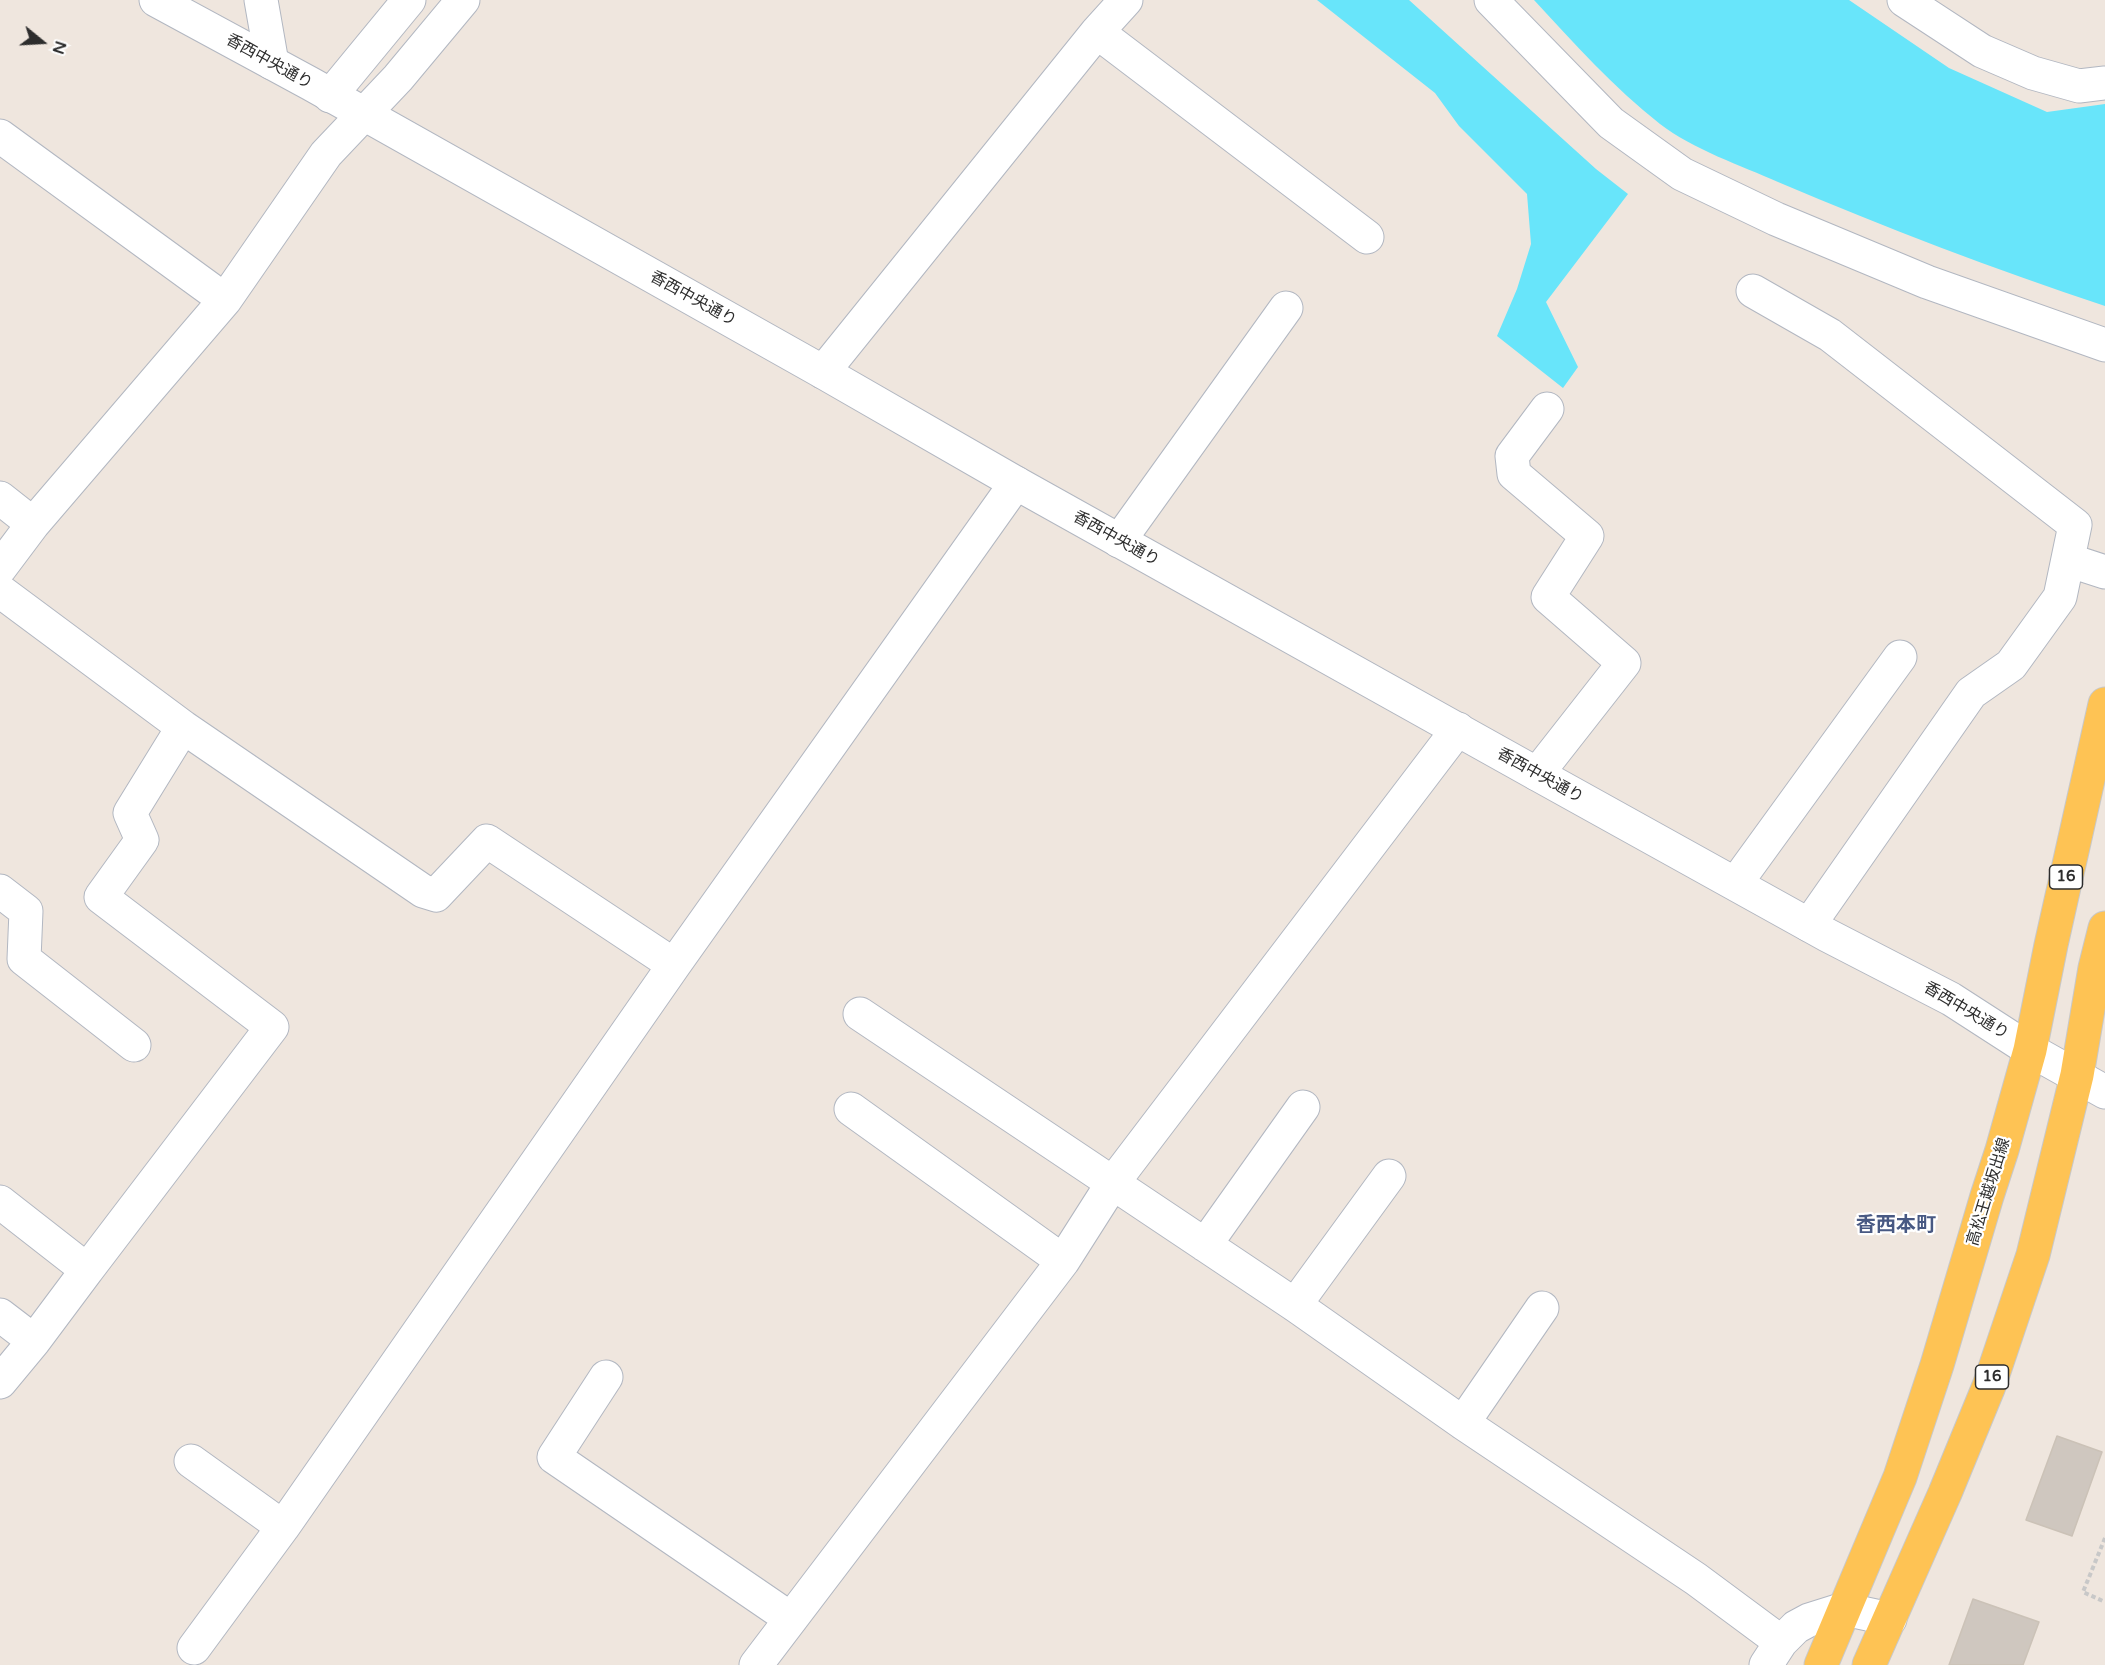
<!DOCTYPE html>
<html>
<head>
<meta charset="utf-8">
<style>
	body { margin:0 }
	#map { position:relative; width:2105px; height:1665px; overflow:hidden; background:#efe6de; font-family:"Varela Round",sans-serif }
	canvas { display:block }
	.north { position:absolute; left:12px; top:12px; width:60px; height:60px; -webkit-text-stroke:4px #fff; paint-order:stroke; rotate:108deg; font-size:16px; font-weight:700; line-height:24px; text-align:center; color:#2d2d2d }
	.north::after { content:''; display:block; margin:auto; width:21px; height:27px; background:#2d2d2d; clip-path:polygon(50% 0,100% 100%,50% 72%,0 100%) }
</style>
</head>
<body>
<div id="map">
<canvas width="2105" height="1665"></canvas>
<div class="north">N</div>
</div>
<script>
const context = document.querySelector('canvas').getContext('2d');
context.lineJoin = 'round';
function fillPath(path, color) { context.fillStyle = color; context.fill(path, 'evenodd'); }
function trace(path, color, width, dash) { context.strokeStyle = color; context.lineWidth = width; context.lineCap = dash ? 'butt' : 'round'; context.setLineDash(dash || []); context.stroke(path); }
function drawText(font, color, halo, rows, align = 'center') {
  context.font = font + ' "Varela Round","Noto Sans JP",sans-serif'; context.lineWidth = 4.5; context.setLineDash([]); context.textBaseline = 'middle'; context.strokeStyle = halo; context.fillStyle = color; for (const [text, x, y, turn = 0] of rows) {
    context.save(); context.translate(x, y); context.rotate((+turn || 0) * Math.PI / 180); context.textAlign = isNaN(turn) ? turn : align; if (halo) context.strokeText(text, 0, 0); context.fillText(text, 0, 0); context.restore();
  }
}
const water = new Path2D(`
	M1317,0H1409L1596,169L1628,194L1546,302L1578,367L1563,388L1497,336L1517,289L1531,244L1527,194L1459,126L1435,93Z
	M1534,0H1849L1949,68L2047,112L2105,104V306C1994,269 1886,228 1778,182C1742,166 1692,149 1660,124C1614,88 1574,43 1534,0Z`);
const building = new Path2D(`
	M2057,1436L2102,1452L2072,1536L2026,1520Z
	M1973,1599L2039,1622L2023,1665H1949Z`);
const path = new Path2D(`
	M2105,1538L2083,1592L2105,1602`);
const street = new Path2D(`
	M261,0L272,63
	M1491,0L1611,123L1682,174L1776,219L1927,282L2105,345
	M1904,0L1982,51L2033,73L2079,86L2105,83
	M1097,32L1367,237
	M330,96L409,0
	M0,136L225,300
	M1753,291L1830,335L2075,525L2060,597L2011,665L1971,693L1809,925
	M823,372L1097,32L1126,0
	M0,498L33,524
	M1119,541L1286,308
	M2068,560L2105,572
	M0,568L33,524L225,300L326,154L398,78L463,0
	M0,591L183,727L130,813L142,840L101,897L272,1027L87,1270
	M183,727L423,891L436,895L487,841L674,965
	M1537,774L1624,663L1548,597L1587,536L1514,474L1512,456L1547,409
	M1736,883L1900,657
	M0,891L26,911L24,959L134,1045
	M860,1014L1295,1305L1463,1423L1696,1579L1781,1642
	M851,1109L1063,1261
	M0,1202L87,1270L34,1341L0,1315
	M1205,1245L1303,1107
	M1295,1305L1389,1176
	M606,1377L554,1457L791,1619
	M0,1382L34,1341
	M1463,1423L1542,1308
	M191,1461L283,1527
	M194,1648L283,1527L674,965L1016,483
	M756,1665L1063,1261L1112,1184L1458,729
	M1766,1665L1781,1642L1796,1627L1809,1620L1844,1609L1890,1619`);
const secondary = new Path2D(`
	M156,0L311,84L823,372L1016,483L1537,774L1827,935L1951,999L2030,1050L2105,1092`);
const primary = new Path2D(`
	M1821,1665L1900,1477L1937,1365L1987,1196L2002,1150L2030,1050L2051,945L2105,704
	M1869,1665L1945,1493L1989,1386L2033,1255L2077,1075L2095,968L2105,928`);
const shields = [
	[2066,877,33],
	[1992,1377,33]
];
const shieldNames = [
	["16",2066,877],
	["16",1992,1377]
];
const streetNames = [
	["香西中央通り",269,62,29],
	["香西中央通り",693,299,29],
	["香西中央通り",1116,539,29],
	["香西中央通り",1540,776,29],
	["香西中央通り",1966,1011,31],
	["高松王越坂出線",1989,1192,-73]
];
const quarterNames = [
	["香西本町",1896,1226]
];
fillPath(water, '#68e5fa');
fillPath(building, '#cfc7bf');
trace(building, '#cbc2b7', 1.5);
trace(street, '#b2b7c1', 35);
trace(secondary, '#b2b7c1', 35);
trace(primary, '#c8c8c8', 35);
trace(path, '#c8c8c8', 4, [4.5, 3]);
trace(street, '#fff', 33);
trace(secondary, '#fff', 33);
trace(primary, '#fec354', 33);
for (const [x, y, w] of shields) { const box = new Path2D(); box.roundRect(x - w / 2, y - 12, w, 24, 4.5); context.fillStyle = '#fff'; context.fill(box); trace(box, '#2d2d2d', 1.5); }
drawText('bold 15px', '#2d2d2d', null, shieldNames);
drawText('16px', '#2d2d2d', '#fff', streetNames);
drawText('bold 20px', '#485983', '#fff', quarterNames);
</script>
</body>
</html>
